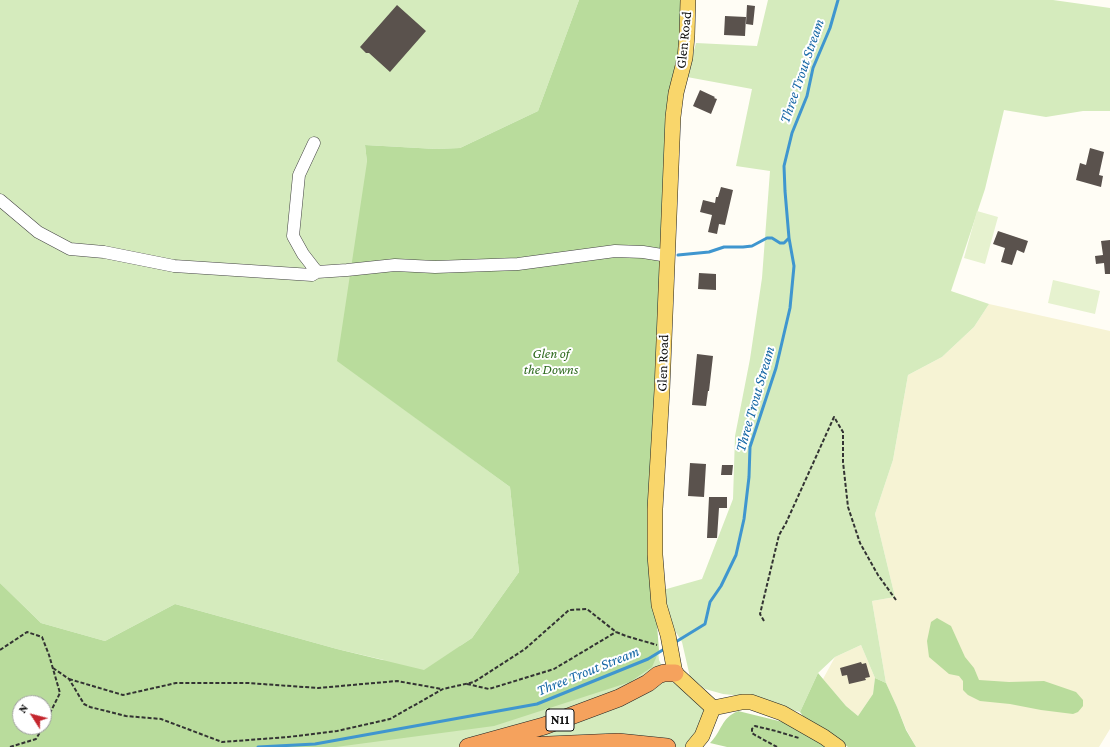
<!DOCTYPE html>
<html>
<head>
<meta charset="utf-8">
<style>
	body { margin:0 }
	#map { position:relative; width:1110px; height:747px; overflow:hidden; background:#fffdf5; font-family:"Crimson Pro",serif }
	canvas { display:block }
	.north { position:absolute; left:12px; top:695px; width:40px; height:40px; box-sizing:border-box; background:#fff; border:1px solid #a0a0a0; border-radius:50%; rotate:306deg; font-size:11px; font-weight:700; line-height:16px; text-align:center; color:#111 }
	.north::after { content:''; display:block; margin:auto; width:14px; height:18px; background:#c4262e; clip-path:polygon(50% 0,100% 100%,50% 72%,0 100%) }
</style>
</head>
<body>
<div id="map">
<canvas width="1110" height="747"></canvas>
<div class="north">N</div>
</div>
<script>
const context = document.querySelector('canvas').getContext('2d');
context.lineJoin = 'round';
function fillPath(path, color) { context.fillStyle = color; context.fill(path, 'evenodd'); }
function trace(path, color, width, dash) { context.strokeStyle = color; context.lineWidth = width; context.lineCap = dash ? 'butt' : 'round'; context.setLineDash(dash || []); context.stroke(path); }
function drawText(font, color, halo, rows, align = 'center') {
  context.font = font + ' "Crimson Pro",serif'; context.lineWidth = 4; context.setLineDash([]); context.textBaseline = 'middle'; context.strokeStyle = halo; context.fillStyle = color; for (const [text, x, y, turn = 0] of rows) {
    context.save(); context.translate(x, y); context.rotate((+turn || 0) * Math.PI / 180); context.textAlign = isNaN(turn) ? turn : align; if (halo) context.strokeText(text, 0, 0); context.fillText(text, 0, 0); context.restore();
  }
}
const farmland = new Path2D(`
	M989,304L1110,331V729L1099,747H916L906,729L897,707L886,683L872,601L895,597L875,514L893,460L908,375L942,357L974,327Z
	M861,645L875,678L873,694L858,716L846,706L823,679L835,657Z`);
const green = new Path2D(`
	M0,0H579L538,111L460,148L436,149L365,145L367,162L644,515L659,660L669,680L687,691L705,707L700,734L689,747H0V630L171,655L384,660L337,649L175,604L105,641L41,623L0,583ZM344,365L586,510L486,642L460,646L472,638L519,572L510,487ZM20,703H44V727H20Z
	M768,0H1053L1110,8V111H1083L1046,117L1004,110L985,189L951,291L989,304L974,327L942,357L908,375L893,460L875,514L895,597L872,601L886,683L875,678L861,645L835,657L818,673L800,712L781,707L733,695L723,694L705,689L690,677L682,642L672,626L663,590L702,579L733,499L735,436L750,359L762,278L770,171L736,166L752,89L687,77L696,43L757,46Z`);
const forest = new Path2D(`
	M579,0H681V35L657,624L659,651L652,667L630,682L494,726L336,747H0V583L41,623L105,641L175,604L337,649L424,670L472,638L519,572L510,487L337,361L367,162L365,145L436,149L460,148L538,111ZM20,703H44V727H20Z
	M937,618L951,626L965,657L974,668L979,680L1009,682L1044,681L1076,692L1083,700V706L1078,712L1073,714L1041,710L1010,704L980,701L968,695L963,690V681L959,676L949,674L929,657L927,641L931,622Z
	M818,673L846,706L858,716L873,694L875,678L886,683L897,707L906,730L916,747H848L803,716L800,712Z
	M738,711L791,724L830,747H727L710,743C722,731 721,718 738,711Z`);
const pitch = new Path2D(`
	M977,211L998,217L985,264L964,258Z
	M1053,280L1100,291L1095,314L1048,303Z`);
const stream = new Path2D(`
	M678,255L709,252L724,247H743L752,246L767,238H772L780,243H784L789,238
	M674,643L705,624L710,602L721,586L736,555L744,519L749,477L750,447L776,368L790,308L794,266L789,238L785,191L784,166L792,133L807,96L813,68L830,28L838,0
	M258,747L315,744L537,704L648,659L666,648`);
const building = new Path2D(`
	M397,5L426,31L390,72L369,53H366L360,47Z
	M747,5L755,6L753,25L746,24Z
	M725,16L746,17L745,36L724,35Z
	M700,90L715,97L714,98L717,99L711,114L693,106Z
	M1090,148L1104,152L1099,175L1103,176L1101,187L1076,180L1080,163L1086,165Z
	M721,187L733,190L725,225L719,224L717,234L708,232L712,215L700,212L703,200L715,203L716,197H718Z
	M998,231L1028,241L1024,253L1017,250L1012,265L1001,262L1005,248L993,244Z
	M1110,240V274H1105L1104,263L1096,264L1095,256L1103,255L1101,241Z
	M699,273L716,274V290L698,289Z
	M697,354L713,356L709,391H708L706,406L692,405Z
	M690,463L706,464L704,497L688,496Z
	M722,465H733L732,475H721Z
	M709,497H727V508H719L717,538H707Z
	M861,662L862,664L866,663L870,677L865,678L866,680L849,684L847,675L842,676L840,668Z`);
const path = new Path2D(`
	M764,621L760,614L779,535L786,523L834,417L843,432V462L848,507L860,543L878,575L896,600
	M0,650L27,632L42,637L49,655L60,693L44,725
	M53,668L69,679L84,704L90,707L126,716L161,719L222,742L288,737L337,731L390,719L443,689L474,682L525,649L569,610L587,609L616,632L626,636L657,645
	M69,679L123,695L176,683H248L318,688L397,681L442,689
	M467,684L489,689L554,669L616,632
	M10,747L36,739L43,727
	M777,747L755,735L752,733V729L755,726L776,731L799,738L800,737`);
const minor = new Path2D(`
	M314,143L299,175L293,236L303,254L317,272L347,270L395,265L435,267L518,264L615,251L643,252L668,256
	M0,200L38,232L70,249L104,252L174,266L312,275L317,272`);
const major = new Path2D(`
	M688,0L687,36L685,58L676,93L673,117L662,390L655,509V555L659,605L668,635L675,673L713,708
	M713,708L742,702H751L782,713L824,737L838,747
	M693,747L702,736L713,708`);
const highway = new Path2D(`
	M468,747L544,726L619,698L648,683L658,675L664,673H675
	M502,747L618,742L667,747`);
const shields = [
	[560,720,28]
];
const shieldNames = [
	["N11",560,720]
];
const streetNames = [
	["Glen Road",684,40,-84],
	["Glen Road",663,363,-88]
];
const parkNames = [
	["Glen of",551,354],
	["the Downs",551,370]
];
const waterNames = [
	["Three Trout Stream",802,71,-71],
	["Three Trout Stream",755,399,-74],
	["Three Trout Stream",588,671,-22]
];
fillPath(farmland, '#f6f3d4');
fillPath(green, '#d5ebbd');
fillPath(forest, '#b9dc9c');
fillPath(pitch, '#e6f2cf');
trace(stream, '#3f96cf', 3);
fillPath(building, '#5a524d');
trace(minor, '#444', 13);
trace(major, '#222', 16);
trace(highway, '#222', 18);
trace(path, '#333', 2, [4, 2]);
trace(minor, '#fff', 12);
trace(major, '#f9d66b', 15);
trace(highway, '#f5a25d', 17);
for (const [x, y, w] of shields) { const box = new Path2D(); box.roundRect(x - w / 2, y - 11, w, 22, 3); context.fillStyle = '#fff'; context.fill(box); trace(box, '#111', 1); }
drawText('bold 13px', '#111', null, shieldNames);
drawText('14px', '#111', '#fff', streetNames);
drawText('italic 14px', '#2f6b1f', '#fff', parkNames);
drawText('italic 15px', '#1768a6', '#fff', waterNames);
</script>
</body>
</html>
